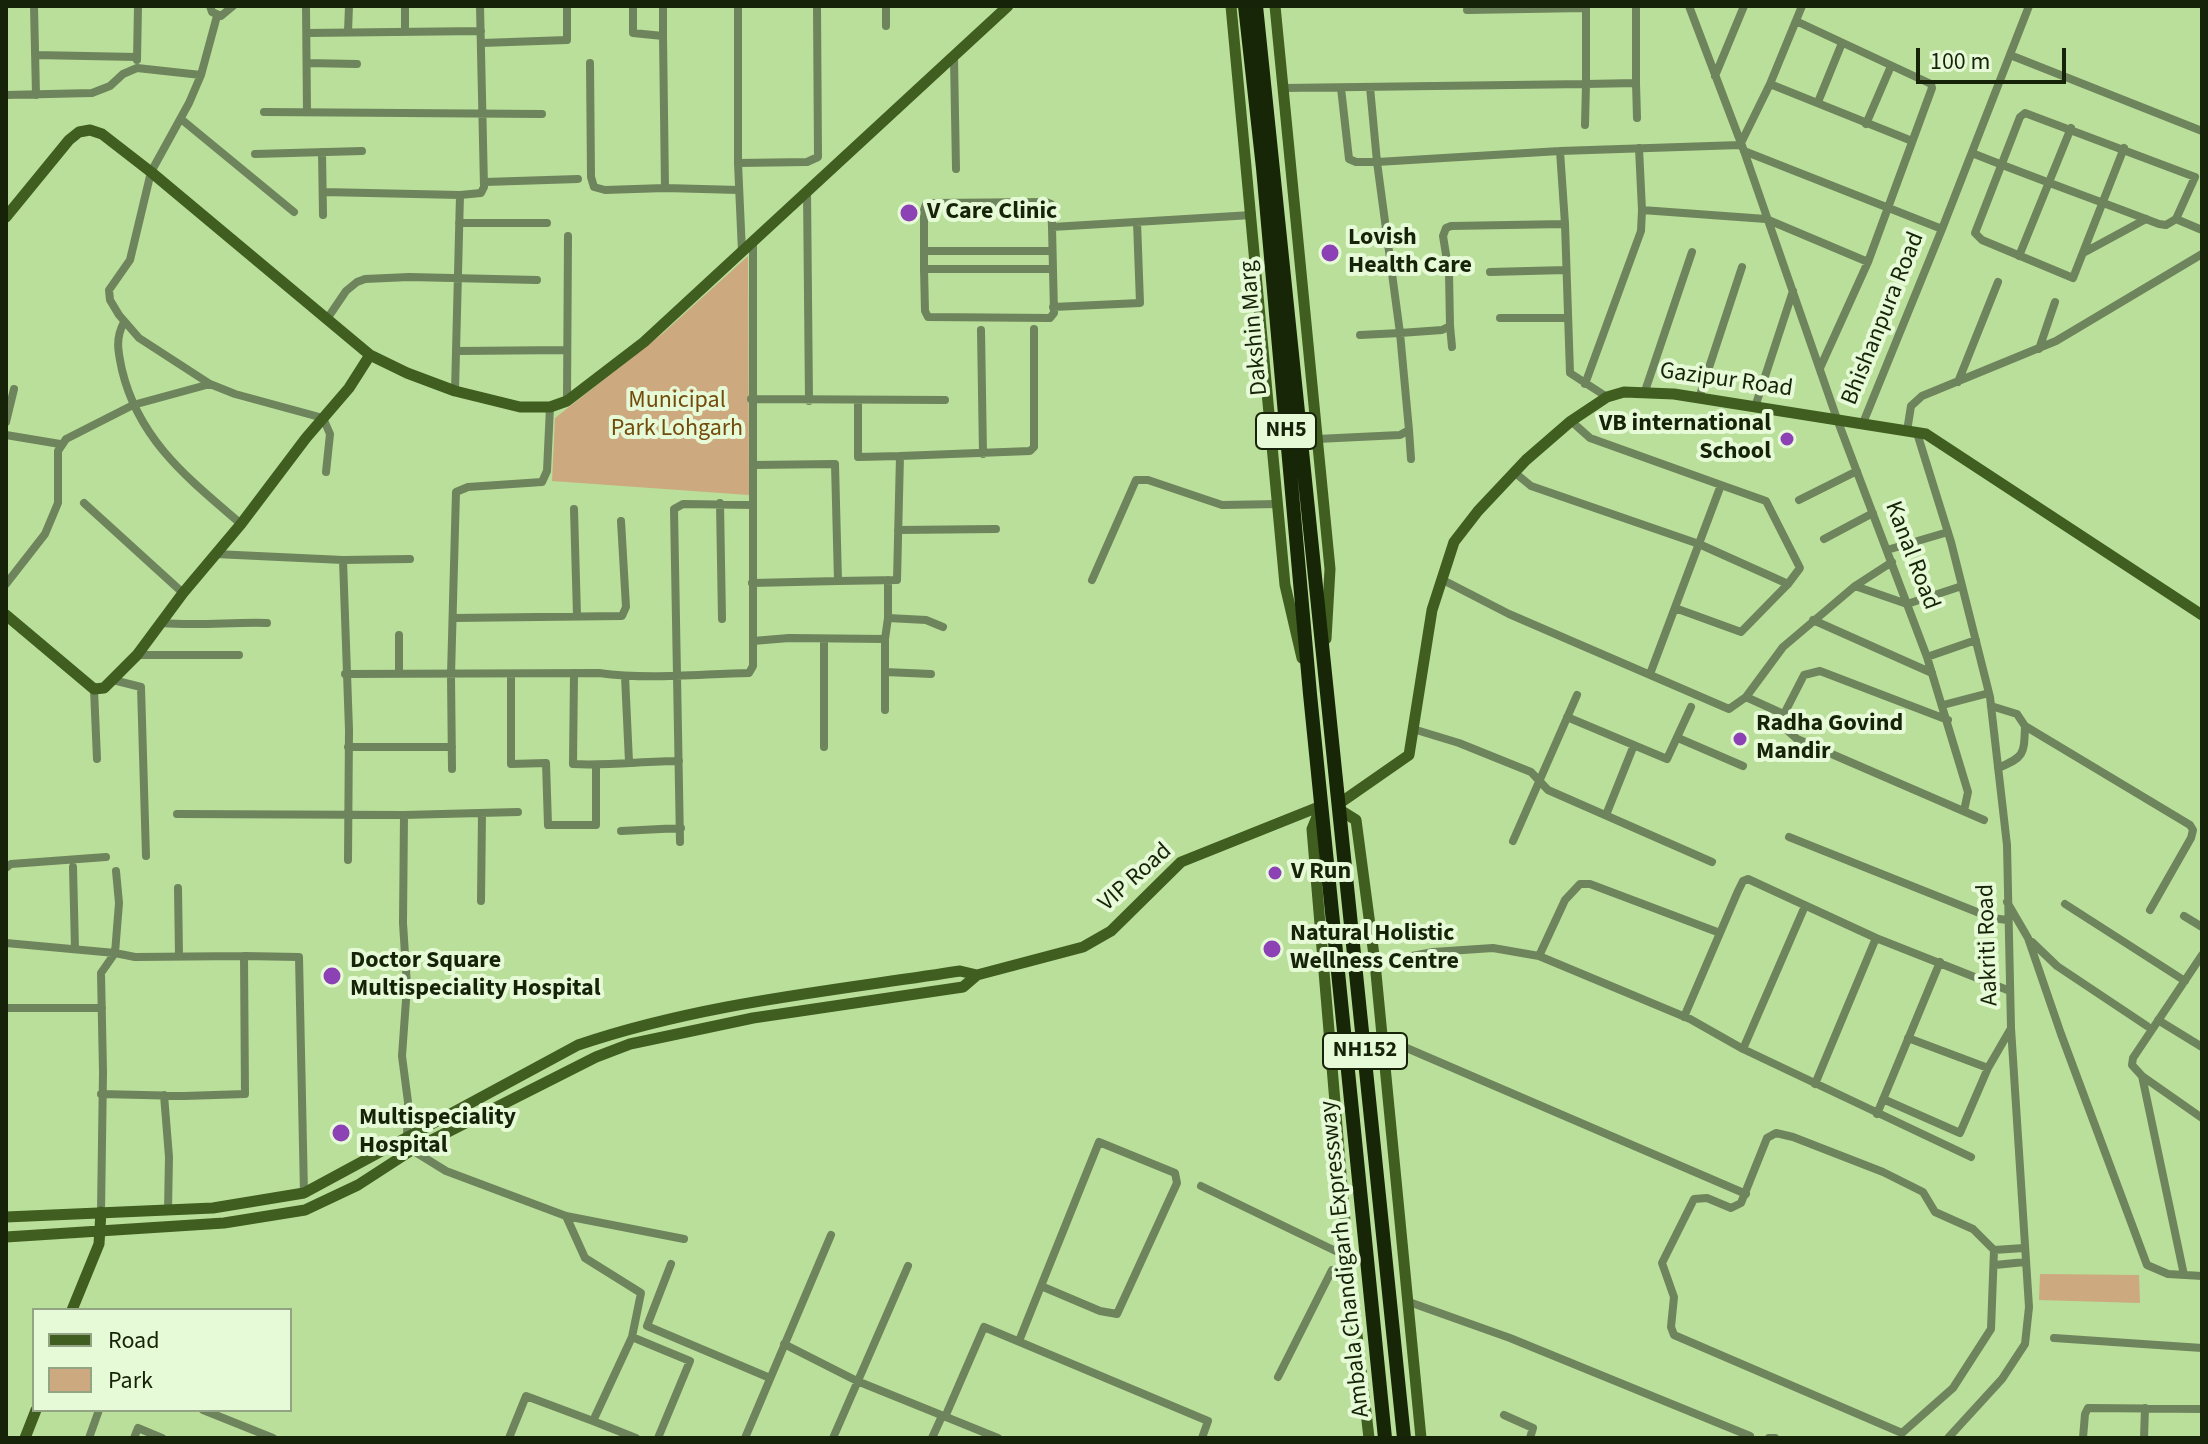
<!DOCTYPE html>
<html>
<head>
<meta charset="utf-8">
<style>
	body { margin:0 }
	#map { position:relative; width:2208px; height:1444px; overflow:hidden; background:#b9df9a; font-family:"Source Sans 3",sans-serif }
	canvas { display:block }
	.frame { position:absolute; inset:0; border:8px solid #162308; pointer-events:none }
	.legend { position:absolute; left:32px; top:1308px; width:260px; height:104px; box-sizing:border-box; background:#e6fad7; border:2px solid #93a484; margin:0; padding:10px 14px; list-style:none; font-size:24px; color:#162308 }
	.legend li { display:flex; align-items:center; gap:16px; height:40px }
	.legend b { width:40px; border:2px solid #93a484 }
	.scale { position:absolute; left:1916px; top:48px; width:150px; height:36px; box-sizing:border-box; border:4px solid #162308; border-top:0; padding-left:10px; font-size:24px; line-height:28px; white-space:nowrap; color:#162308; -webkit-text-stroke:6px #e6fad7; paint-order:stroke }
</style>
</head>
<body>
<div id="map">
<canvas width="2208" height="1444"></canvas>
<div class="frame"></div>
<ul class="legend">
<li><b style="height:10px;background:#3f5e20"></b>Road</li>
<li><b style="height:22px;background:#cda97f"></b>Park</li>
</ul>
<div class="scale">100 m</div>
</div>
<script>
const context = document.querySelector('canvas').getContext('2d');
context.lineJoin = 'round';
function fillPath(path, color) { context.fillStyle = color; context.fill(path, 'evenodd'); }
function trace(path, color, width, dash) { context.strokeStyle = color; context.lineWidth = width; context.lineCap = dash ? 'butt' : 'round'; context.setLineDash(dash || []); context.stroke(path); }
function drawText(font, color, halo, rows, align = 'center') {
  context.font = font + ' "Source Sans 3",sans-serif'; context.lineWidth = 8; context.setLineDash([]); context.textBaseline = 'middle'; context.strokeStyle = halo; context.fillStyle = color; for (const [text, x, y, turn = 0] of rows) {
    context.save(); context.translate(x, y); context.rotate((+turn || 0) * Math.PI / 180); context.textAlign = isNaN(turn) ? turn : align; if (halo) context.strokeText(text, 0, 0); context.fillText(text, 0, 0); context.restore();
  }
}
const green = new Path2D(`
	M748,256L749,495L552,481L555,418L662,334Z
	M2040,1274L2139,1275L2140,1303L2039,1300Z`);
const street = new Path2D(`
	M34,6L36,95
	M210,6L212,12L221,16L233,6
	M306,6L307,112
	M405,6V32
	M633,6V33L663,36L665,188
	M663,6V36
	M738,6V163L742,252
	M1586,6V84L1636,83V6
	M1689,6L1744,151L1837,419L1927,657L1968,792L1964,811
	M1467,10L1586,8
	M217,16L201,75L189,103L151,172L130,260L109,290L110,300L119,315L139,338L210,384L235,394L323,418L330,434L326,472
	M1796,21L1931,84L1932,88L1868,262L1820,368
	M886,26V6
	M348,32L349,6
	M307,33L481,31
	M482,43L567,40V6
	M35,55L137,57
	M2010,55L2202,131
	M954,58L956,169
	M137,60L138,6
	M307,63L357,64
	M590,63L591,177L594,187L605,190L665,188L739,190
	M1715,76L1744,6
	M1636,83L1637,118
	M1770,84L1912,141
	M1283,88L1586,84L1585,125
	M1341,88L1349,159L1356,162H1377L1370,87
	M6,95L92,93L110,86L123,74L137,68L201,75
	M1818,102L1842,43
	M264,112L542,114
	M181,119L294,212
	M1866,124L1891,66
	M1560,151L1565,224
	M1744,151L1942,229L2029,6
	M322,152L323,215
	M1972,153C2034,178 2097,200 2159,224L2166,225L2176,219L2195,177L2025,113L2020,117L1975,233L1982,240L2073,278L2124,148
	M255,154L362,151
	M738,163L807,162L818,157L817,6
	M485,182L578,179
	M807,191L809,401
	M323,192L460,195
	M1642,210L1766,219L1868,262
	M2176,219L2202,230
	M459,223H547
	M924,251V269H1052
	M1051,251H924V210L926,204L930,203L1046,202L1051,204L1052,227
	M2085,252L2146,219
	M2019,256L2071,128
	M924,269L925,311L928,317L1050,318L1054,313L1052,227L1252,215
	M1490,272L1566,270
	M1053,307L1140,303L1137,222
	M1500,318H1567
	M327,319L346,291L357,282L365,279L409,277L537,280
	M124,322C115,339 118,351 122,370C139,441 189,479 241,524
	M1450,326L1452,347
	M981,330L983,454
	M1360,335L1400,333L1377,162L1560,151L1740,145L1770,84L1802,6
	M2039,349L2055,302
	M457,351L567,350
	M1958,382L1998,282
	M1585,384L1641,231L1642,210L1639,148
	M455,391L460,195L481,193L484,187L480,6
	M1645,391L1692,252
	M1699,398L1742,267
	M751,399L945,400
	M567,401L568,236
	M858,401V457L900,456
	M1755,407L1793,291
	M1571,421L1590,438L1721,485L1650,674
	M6,422L14,389
	M1863,423L1942,229
	M1409,430L1411,459
	M1907,431L1911,406L1922,396L2056,341L2202,254
	M1917,433L1951,542L1990,697L2007,845L2011,1028L2029,1307L2025,1344L2002,1379L1948,1438
	M6,435L60,444
	M1317,439L1400,435L1409,430L1400,333L1442,330L1450,326L1449,273L1443,236L1446,228L1451,226L1565,224L1570,373L1607,397
	M753,465L835,464L838,581L897,580L900,456L1030,451L1034,447V329
	M1514,472L1531,486L1699,544L1788,584
	M1799,500L1857,471
	M84,503L183,593
	M720,503L722,619
	M574,509L577,616
	M898,530L996,529
	M1824,539L1873,513
	M1887,550L1948,532
	M215,554L343,560L349,730L348,860
	M343,560L410,559
	M1441,579L1509,614L1729,709L1746,697L1779,712L1784,714L1788,731L1797,739L1984,820
	M1092,580L1136,480H1148L1222,505L1278,504
	M752,583L838,581
	M6,584L45,534L58,503V451L66,439L133,405L210,384
	M1855,586L1907,604L1962,586
	M1675,608L1741,632L1788,584L1800,568L1766,501L1721,485
	M453,618L622,616L626,607L621,521
	M888,618V580
	M1813,620L1932,673
	M162,623C197,626 232,622 267,623
	M824,639V747
	M885,639L888,618L926,620L943,627
	M753,641L789,638L885,639V710
	M137,655H239
	M1927,657L1976,640
	M885,672L931,674
	M574,673L573,764C608,766 644,761 679,761
	M345,674L599,673C649,680 699,674 749,673L753,666V242
	M399,674V635
	M511,675V764L546,763L548,825H596V765
	M625,676L629,762
	M113,680L141,687L146,856
	M94,689L97,759
	M1746,697L1783,647L1855,586L1892,562
	M1943,705L1989,693
	M1991,706L2017,714L2025,726C2024,754 2025,757 1998,768
	M1784,714L1804,675L1820,671L1948,720
	M1567,717L1667,759L1691,707
	M2025,726L2190,825L2193,830L2191,838L2150,910
	M1413,729L1459,743L1531,772L1548,790L1712,862
	M1678,738L1743,766
	M348,747H452
	M452,769L451,675L456,492L468,487L542,482L547,471L550,407
	M177,814L404,815L403,923L407,986L402,1056L408,1102L407,1136L412,1150L446,1171L566,1216L684,1239
	M404,815L518,812
	M1606,815L1634,745
	M621,831L681,828
	M1789,837L1992,918L2007,920
	M1513,841L1577,695
	M680,842L674,509L683,504L753,505
	M73,867L75,949
	M6,868L11,864L106,857
	M178,888L179,956
	M481,901L482,813
	M2007,902L2028,938L2061,1034L2147,1265L2168,1274L2202,1276
	M2065,904L2185,981
	M2184,916L2202,927
	M2032,942L2057,966L2147,1026
	M6,943L115,953L119,903L116,871
	M244,956L299,957L304,1193
	M1539,956L1565,900L1580,884H1590L1720,933
	M1375,963L1433,952L1493,948L1539,956L1690,1019L1743,1049L1971,1157
	M6,1008H102
	M1684,1017L1738,891L1743,881L1748,879L1876,938L2010,991
	M2158,1020L2202,1047
	M1381,1037L1746,1194
	M1908,1038L1988,1068
	M1743,1049L1805,906
	M2142,1076L2202,1118
	M1815,1084L1876,938
	M164,1095L169,1157L168,1210
	M1883,1099L1960,1133L1988,1068L2010,1030
	M1877,1114L1940,962
	M1776,1133L1793,1137L1883,1172L1923,1192L1935,1212L1973,1229L1994,1250L1991,1329L1953,1388L1902,1433L1674,1335L1671,1327L1674,1297L1662,1263L1694,1199L1707,1198L1731,1208L1741,1203L1767,1138Z
	M1201,1186L1348,1257
	M101,1212L103,1072L101,973L115,953L135,957L244,956L245,1094L184,1096L101,1094
	M566,1216L585,1258L641,1293L632,1337L593,1421L636,1438
	M1994,1250L2024,1248
	M671,1264L647,1326L770,1378
	M1995,1265L2025,1262
	M2184,1275L2142,1076L2132,1065L2133,1058L2202,955
	M1409,1302L1510,1338L1750,1436
	M632,1337L690,1361L658,1438
	M2054,1338L2202,1348
	M1019,1341L1041,1286L1100,1311L1117,1314L1177,1183L1175,1173L1099,1142L1041,1286
	M784,1344L857,1381L998,1438
	M1278,1377L1332,1270L1350,1272
	M203,1410L273,1438
	M1504,1415L1533,1428L1530,1438
	M945,1417L984,1327L1208,1421L1202,1438
	M89,1438L99,1410
	M134,1438L138,1428L162,1438
	M509,1438L526,1396L593,1421
	M745,1438L831,1235
	M833,1438L908,1266
	M932,1438L942,1416
	M1769,1438H1775
	M2083,1438L2085,1414L2088,1408L2202,1409
	M2144,1438L2145,1408`);
const secondary = new Path2D(`
	M1231,6L1285,585L1302,658
	M1275,6L1330,569L1326,639
	M6,217L69,140L79,132L90,130L102,134L151,172L370,355L407,373L455,391L520,407H550L567,401L644,342L1008,6
	M6,615L94,689L104,688L137,655L183,593L241,524L306,438L349,388L370,355
	M1340,803L1409,755L1432,610L1454,542L1478,511L1526,460L1571,421L1607,397L1624,392L1674,394L1926,434L2202,615
	M1321,807L1312,829L1348,1257L1369,1438
	M1340,810L1356,820L1375,963L1421,1438
	M6,1217L213,1208L304,1193L578,1045C702,1003 832,991 960,971L977,975
	M6,1237L224,1223L305,1210L358,1185L412,1150L596,1057L630,1044L753,1018L963,987L977,975L1083,947L1111,931L1181,862L1321,806
	M72,1310L99,1244L101,1212
	M25,1438L36,1410`);
const highway = new Path2D(`
	M1245,6L1263,168L1310,694L1385,1438
	M1256,6L1404,1438`);
const markers = [
	[909,213,10,"#8c42b4"],
	[1330,253,10,"#8c42b4"],
	[1787,439,8,"#8c42b4"],
	[1740,739,8,"#8c42b4"],
	[1275,873,8,"#8c42b4"],
	[1272,949,10,"#8c42b4"],
	[332,976,10,"#8c42b4"],
	[341,1133,10,"#8c42b4"]
];
const shields = [
	[1286,431,60],
	[1365,1051,84]
];
const shieldNames = [
	["NH5",1286,431],
	["NH152",1365,1051]
];
const poiNames = [
	["V Care Clinic",927,213],
	["Lovish",1348,239],
	["Health Care",1348,267],
	["VB international",1771,425,"right"],
	["School",1771,453,"right"],
	["Radha Govind",1756,725],
	["Mandir",1756,753],
	["V Run",1291,873],
	["Natural Holistic",1290,935],
	["Wellness Centre",1290,963],
	["Doctor Square",350,962],
	["Multispeciality Hospital",350,990],
	["Multispeciality",359,1119],
	["Hospital",359,1147]
];
const streetNames = [
	["Bhishanpura Road",1884,319,-68],
	["Dakshin Marg",1255,328,-95],
	["Gazipur Road",1726,381,8],
	["Kanal Road",1911,556,69],
	["VIP Road",1136,878,-42],
	["Aakriti Road",1989,945,-92],
	["Ambala Chandigarh Expressway",1346,1259,-96]
];
const parkNames = [
	["Municipal",677,402],
	["Park Lohgarh",677,430]
];
fillPath(green, '#cda97f');
trace(street, '#6e845c', 8);
trace(secondary, '#3f5e20', 11);
trace(highway, '#162606', 14);
for (const [x, y, r, color] of markers) { const dot = new Path2D(); dot.arc(x, y, r, 0, 2 * Math.PI); context.fillStyle = color; context.fill(dot); trace(dot, '#e6fad7', 3); }
for (const [x, y, w] of shields) { const box = new Path2D(); box.roundRect(x - w / 2, y - 18, w, 36, 6); context.fillStyle = '#e6fad7'; context.fill(box); trace(box, '#162308', 2); }
drawText('bold 22px', '#162308', null, shieldNames);
drawText('bold 24px', '#162308', '#e6fad7', poiNames, 'left');
drawText('24px', '#162308', '#e6fad7', streetNames);
drawText('24px', '#734b0d', '#e6fad7', parkNames);
</script>
</body>
</html>
